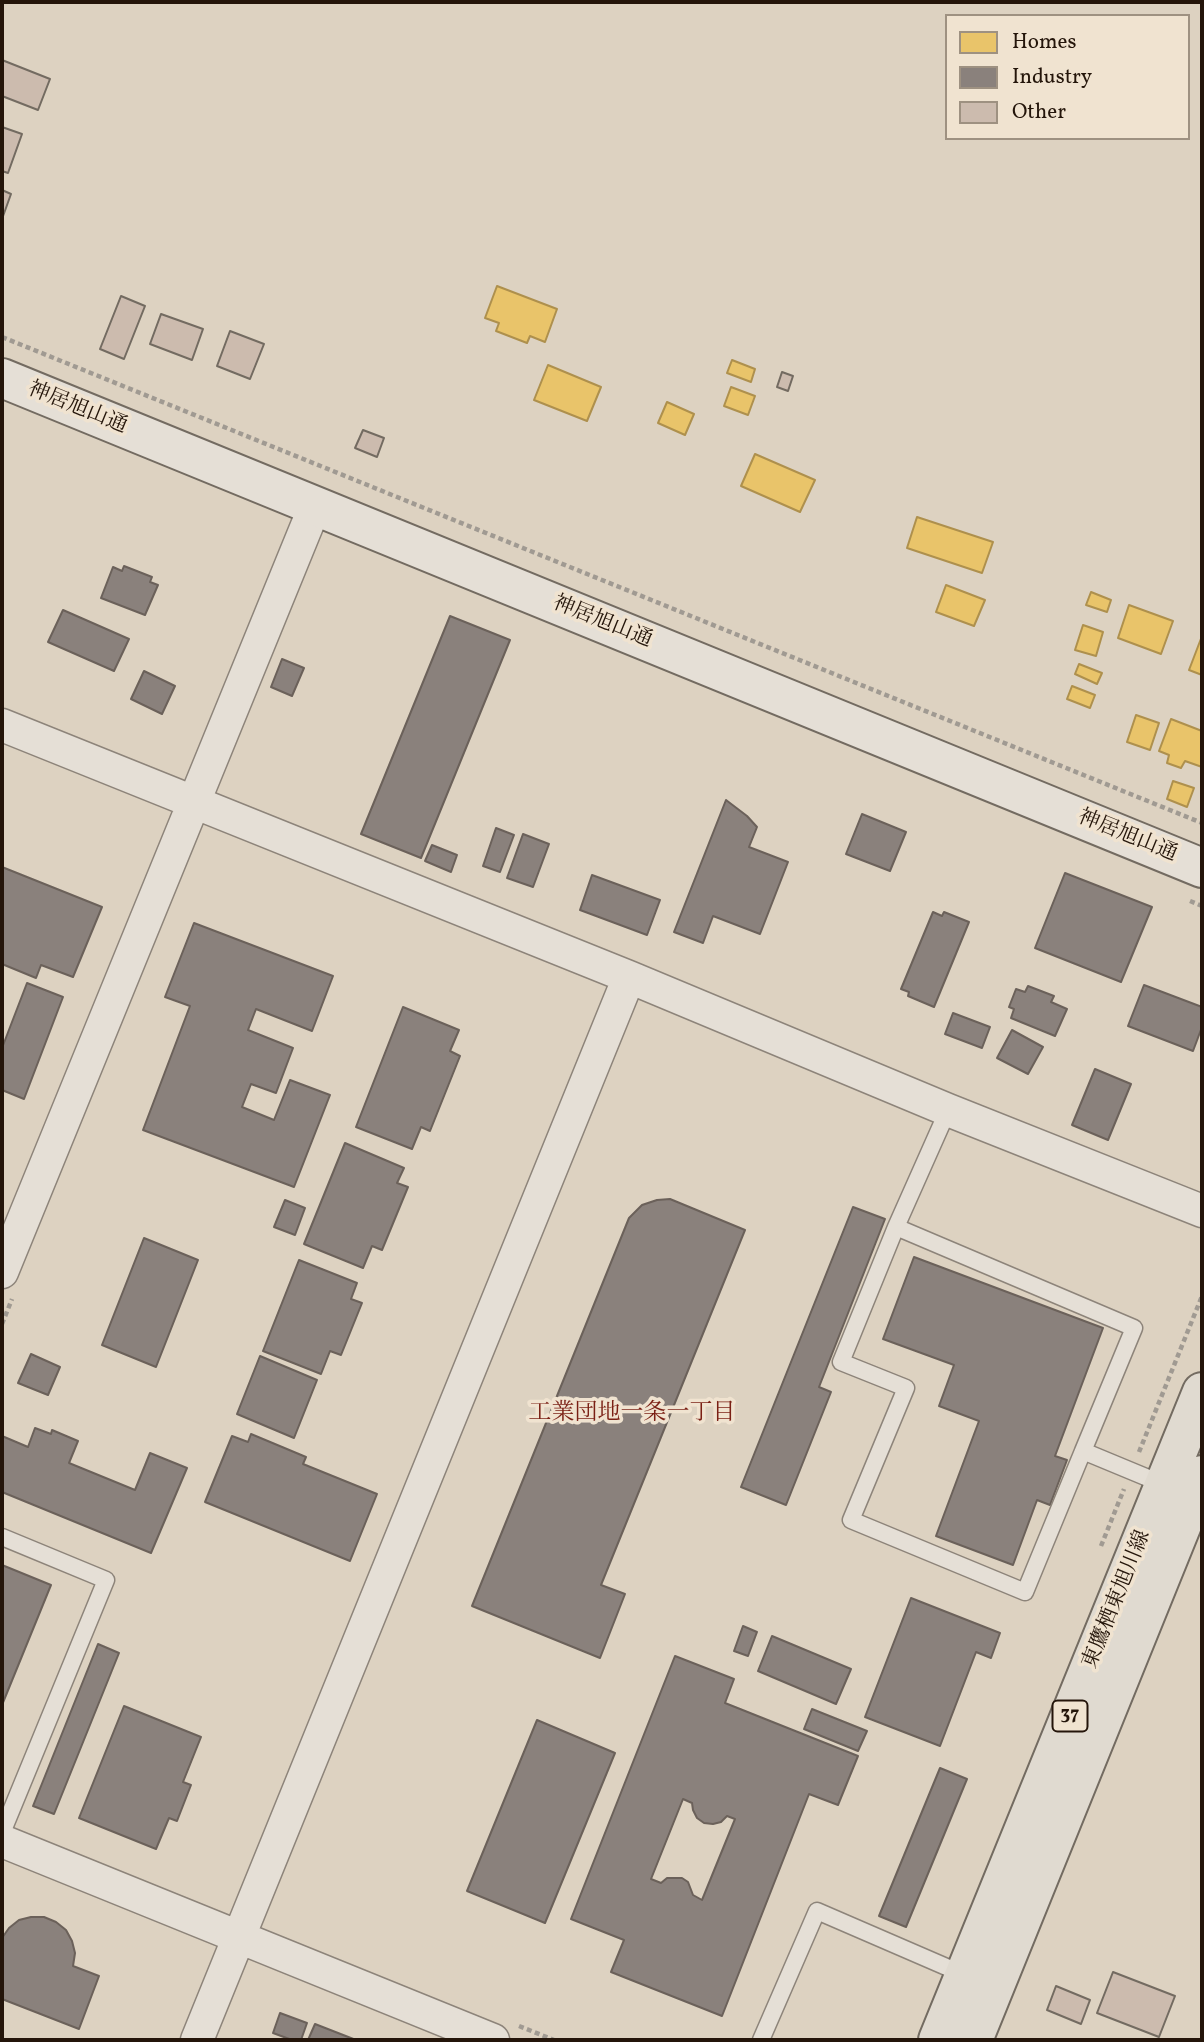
<!DOCTYPE html>
<html>
<head>
<meta charset="utf-8">
<style>
	body { margin:0 }
	#map { position:relative; width:1204px; height:2042px; overflow:hidden; background:#ddd2c1; font-family:Vollkorn,serif }
	canvas { display:block }
	.frame { position:absolute; inset:0; border:4px solid #24150a; pointer-events:none }
	.legend { position:absolute; left:945px; top:14px; width:245px; height:126px; box-sizing:border-box; background:#f0e3d0; border:2px solid #9e9181; margin:0; padding:9px 12px; list-style:none; font-size:21px; color:#24150a }
	.legend li { display:flex; align-items:center; gap:14px; height:35px }
	.legend b { width:35px; border:2px solid #9e9181 }
</style>
</head>
<body>
<div id="map">
<canvas width="1204" height="2042"></canvas>
<div class="frame"></div>
<ul class="legend">
<li><b style="height:19px;background:#e9c46a"></b>Homes</li>
<li><b style="height:19px;background:#8a817c"></b>Industry</li>
<li><b style="height:19px;background:#ccbbae"></b>Other</li>
</ul>
</div>
<script>
const context = document.querySelector('canvas').getContext('2d');
context.lineJoin = 'round';
function fillPath(path, color) { context.fillStyle = color; context.fill(path, 'evenodd'); }
function trace(path, color, width, dash) { context.strokeStyle = color; context.lineWidth = width; context.lineCap = dash ? 'butt' : 'round'; context.setLineDash(dash || []); context.stroke(path); }
function drawText(font, color, halo, rows, align = 'center') {
  context.font = font + ' Vollkorn,"Noto Serif JP",serif'; context.lineWidth = 7; context.setLineDash([]); context.textBaseline = 'middle'; context.strokeStyle = halo; context.fillStyle = color; for (const [text, x, y, turn = 0] of rows) {
    context.save(); context.translate(x, y); context.rotate((+turn || 0) * Math.PI / 180); context.textAlign = isNaN(turn) ? turn : align; if (halo) context.strokeText(text, 0, 0); context.fillText(text, 0, 0); context.restore();
  }
}
const homes = new Path2D(`
	M497,286L557,309L545,342L530,336L527,343L496,331L499,323L485,318Z
	M732,360L755,369L751,382L727,373Z
	M548,365L601,387L587,421L534,400Z
	M731,387L755,396L748,415L724,406Z
	M667,402L694,414L685,435L658,423Z
	M755,454L815,480L800,512L741,486Z
	M917,517L993,542L982,573L907,548Z
	M946,585L985,600L974,626L936,612Z
	M1091,592L1111,600L1107,612L1086,605Z
	M1129,605L1173,621L1161,654L1118,638Z
	M1083,625L1103,632L1096,656L1075,650Z
	M1202,636V675L1189,670Z
	M1079,664L1102,673L1097,684L1075,674Z
	M1072,686L1095,695L1090,708L1067,699Z
	M1136,715L1159,723L1150,750L1127,742Z
	M1171,719L1202,731V767L1185,761L1181,768L1167,763L1169,755L1159,751Z
	M1173,781L1194,788L1187,807L1167,799Z`);
const industry = new Path2D(`
	M124,566L152,577L150,582L158,585L145,615L101,598L113,567L122,571Z
	M63,610L129,639L114,671L48,642Z
	M450,616L510,640L421,858L361,834Z
	M282,659L304,668L292,696L271,687Z
	M144,671L175,686L162,714L131,699Z
	M726,800L747,816L757,827L749,847L788,862L760,934L713,916L703,943L674,932Z
	M862,814L906,832L890,871L846,854Z
	M496,828L514,835L500,872L483,866Z
	M523,834L549,844L533,887L507,878Z
	M432,845L457,855L451,872L425,861Z
	M2,867L102,907L73,977L41,965L36,978L2,964Z
	M1065,873L1152,907L1121,982L1035,948Z
	M592,875L660,900L647,935L580,910Z
	M933,912L942,916L944,912L969,922L934,1007L908,996L909,992L901,989Z
	M194,923L333,976L312,1031L256,1009L248,1030L293,1048L276,1093L251,1084L242,1107L274,1120L290,1080L330,1095L294,1187L143,1130L190,1006L165,997Z
	M27,983L63,997L24,1099L2,1090V1048Z
	M1144,985L1202,1007V1027L1193,1051L1128,1026Z
	M1028,986L1054,996L1051,1002L1067,1009L1055,1036L1011,1018L1014,1009L1009,1007L1016,989L1025,992Z
	M403,1007L459,1030L450,1051L460,1056L430,1131L421,1127L412,1149L356,1127Z
	M953,1013L990,1027L982,1048L945,1034Z
	M1012,1030L1043,1047L1028,1074L997,1058Z
	M1095,1069L1131,1084L1108,1140L1072,1125Z
	M345,1143L404,1168L397,1183L408,1187L382,1250L372,1246L363,1268L304,1244Z
	M670,1199L745,1230L601,1585L625,1594L600,1658L472,1606L629,1218L642,1205L657,1200Z
	M285,1200L305,1208L295,1235L274,1227Z
	M853,1207L885,1219L819,1387L831,1392L786,1505L741,1487Z
	M144,1238L198,1260L156,1367L102,1345Z
	M914,1257L1103,1328L1055,1456L1067,1460L1050,1505L1037,1500L1013,1565L936,1536L979,1421L939,1406L954,1365L883,1339Z
	M299,1260L357,1283L351,1299L362,1303L341,1355L330,1351L321,1374L263,1351Z
	M31,1354L60,1367L48,1395L18,1383Z
	M260,1356L317,1380L294,1438L237,1414Z
	M35,1428L51,1434L52,1430L78,1441L69,1463L135,1490L150,1453L187,1468L151,1553L2,1492V1436L28,1447Z
	M251,1434L306,1457L303,1464L377,1494L350,1561L205,1502L232,1436L248,1442Z
	M2,1565L51,1585L2,1705Z
	M911,1598L1000,1633L991,1658L976,1652L940,1746L865,1717Z
	M743,1626L757,1632L748,1656L734,1651Z
	M772,1636L851,1669L836,1704L758,1671Z
	M98,1644L119,1653L54,1814L33,1806Z
	M675,1656L734,1679L725,1703L858,1756L838,1805L809,1794L722,2016L611,1972L624,1940L571,1919ZM683,1799L692,1803L693,1810L697,1818L704,1823L713,1824L721,1822L727,1816L735,1819L702,1900L693,1895L688,1882L682,1878H667L661,1883L651,1879Z
	M124,1706L201,1737L183,1782L191,1785L177,1821L169,1818L156,1849L79,1818Z
	M812,1709L867,1731L858,1751L804,1729Z
	M537,1720L615,1753L545,1923L467,1891Z
	M940,1768L967,1779L906,1927L879,1916Z
	M31,1917H44L56,1922L66,1930L72,1941L75,1953L73,1966L99,1976L79,2029L2,1999V1938L9,1928L19,1920Z
	M280,2013L307,2023L301,2040H292L273,2033Z
	M315,2024L356,2040H308Z`);
const building = new Path2D(`
	M2,60L50,79L38,110L2,96Z
	M2,127L22,134L8,173L2,171Z
	M2,190L11,194L2,219Z
	M121,296L145,306L124,359L100,349Z
	M161,314L203,329L192,360L150,344Z
	M230,331L264,344L250,379L217,366Z
	M782,372L793,376L788,391L777,387Z
	M363,430L384,438L377,457L355,448Z
	M1113,1972L1175,1996L1159,2037L1097,2013Z
	M1056,1986L1090,2000L1081,2024L1047,2010Z`);
const path = new Path2D(`
	M2,337L1202,823
	M1190,901L1202,906
	M2,1324L12,1299
	M1139,1452L1202,1296
	M1101,1546L1124,1489
	M519,2026L554,2040`);
const service = new Path2D(`
	M948,1110L896,1227L841,1362L906,1388L851,1520L1025,1592L1083,1451L1165,1485
	M896,1227L1134,1328L1083,1451
	M2,1537L106,1580L2,1833
	M761,2040L817,1911L965,1975`);
const minor = new Path2D(`
	M2,725L629,977L948,1110L1202,1211
	M2,1272L315,506
	M2,1841L493,2040
	M197,2040L629,977`);
const secondary = new Path2D(`
	M2,378L1202,868`);
const primary = new Path2D(`
	M938,2040L1202,1392
	M973,2040L1202,1475`);
const shields = [
	[1070,1716,35]
];
const shieldNames = [
	["37",1070,1716]
];
const streetNames = [
	["神居旭山通",77,409,22],
	["神居旭山通",602,623,22],
	["神居旭山通",1127,837,22],
	["東鷹栖東旭川線",1118,1600,-68]
];
const neighbourhoodNames = [
	["工業団地一条一丁目",632,1415]
];
fillPath(homes, '#e9c46a');
trace(homes, '#ae904d', 2);
fillPath(industry, '#8a817c');
trace(industry, '#6b615a', 2);
fillPath(building, '#ccbbae');
trace(building, '#736b61', 2);
trace(service, '#8d847a', 19);
trace(minor, '#8d847a', 35);
trace(secondary, '#736b61', 42);
trace(primary, '#736b61', 42);
trace(path, '#a09a92', 4.5, [5, 3.5]);
trace(service, '#e5dfd6', 16);
trace(minor, '#e5dfd6', 32);
trace(secondary, '#e5dfd6', 38);
trace(primary, '#e0dad0', 38);
for (const [x, y, w] of shields) { const box = new Path2D(); box.roundRect(x - w / 2, y - 15.5, w, 31, 5); context.fillStyle = '#f0e3d0'; context.fill(box); trace(box, '#24150a', 2); }
drawText('bold 19px', '#24150a', null, shieldNames);
drawText('21px', '#24150a', '#f0e3d0', streetNames);
drawText('23px', '#7a1f14', '#f0e3d0', neighbourhoodNames);
</script>
</body>
</html>
